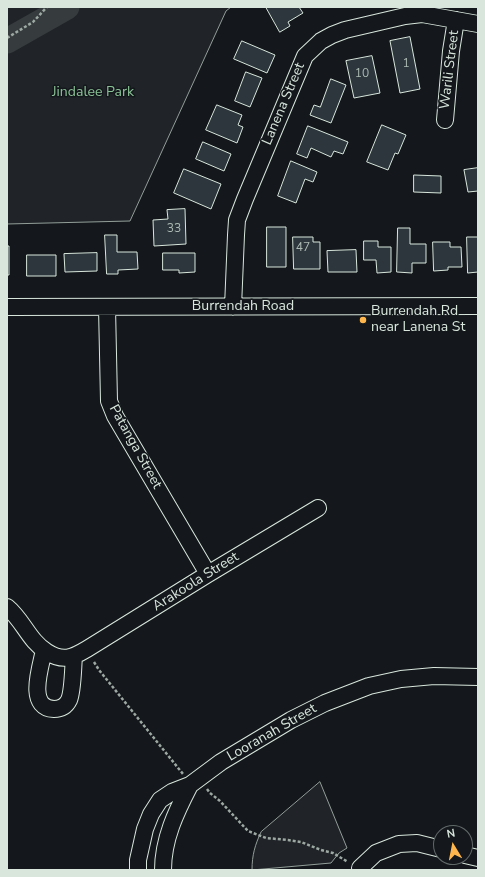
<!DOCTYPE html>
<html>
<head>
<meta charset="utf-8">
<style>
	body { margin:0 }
	#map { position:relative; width:485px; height:877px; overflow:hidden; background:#14181c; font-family:"Nunito Sans",sans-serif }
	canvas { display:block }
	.frame { position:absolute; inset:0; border:8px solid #d8e6dc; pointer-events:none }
	.north { position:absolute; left:433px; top:825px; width:40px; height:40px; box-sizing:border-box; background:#14181c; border:1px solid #626a69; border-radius:50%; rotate:350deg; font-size:11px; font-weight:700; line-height:16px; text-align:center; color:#d8e6dc }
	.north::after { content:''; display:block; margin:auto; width:14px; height:18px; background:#ffb74d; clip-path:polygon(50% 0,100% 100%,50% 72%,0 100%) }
</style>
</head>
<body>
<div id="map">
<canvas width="485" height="877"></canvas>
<div class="frame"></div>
<div class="north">N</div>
</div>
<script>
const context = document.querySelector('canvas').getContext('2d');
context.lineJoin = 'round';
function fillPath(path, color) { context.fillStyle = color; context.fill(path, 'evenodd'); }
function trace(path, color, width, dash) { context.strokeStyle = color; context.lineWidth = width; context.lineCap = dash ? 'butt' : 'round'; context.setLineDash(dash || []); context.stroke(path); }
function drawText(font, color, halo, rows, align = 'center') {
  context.font = font + ' "Nunito Sans",sans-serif'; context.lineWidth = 3; context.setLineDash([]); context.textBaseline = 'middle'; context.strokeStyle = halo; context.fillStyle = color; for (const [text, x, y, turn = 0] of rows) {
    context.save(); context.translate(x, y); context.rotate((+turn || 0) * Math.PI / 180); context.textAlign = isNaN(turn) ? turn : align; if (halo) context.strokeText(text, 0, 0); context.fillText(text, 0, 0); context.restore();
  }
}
const green = new Path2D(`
	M7,7H231L226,11L130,221L7,224Z
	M320,782L347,848L339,853L331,863L252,870C252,855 255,845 261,832Z`);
const river = new Path2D(`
	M7,41L67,7`);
const building = new Path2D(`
	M266,7H299L303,13L288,22L290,26L280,32Z
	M410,37L420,89L400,93L390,41Z
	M242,41L275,55L267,73L234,59Z
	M372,56L380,93L354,98L346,61Z
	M246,72L262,78L250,107L235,101Z
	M331,79L346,85L331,123L310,115L314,105L320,107Z
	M217,105L242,115L238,125L243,127L237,143L206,130Z
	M382,125L406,135L398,154L395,153L388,170L367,162Z
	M308,126L348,142L343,154L334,151L331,157L311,148L307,158L297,154Z
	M203,142L231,154L224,171L196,159Z
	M291,161L317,172L313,182L305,179L296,203L278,196Z
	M478,168V191L468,192L464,170Z
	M184,169L221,184L211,209L174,193Z
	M414,175L441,176V193L414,192Z
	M185,209L186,244L154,246L153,220L168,219L167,210Z
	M267,227H286V267H267Z
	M398,228H410V244H426V263H412V273L397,272Z
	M105,235H117V252H137L138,269L118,270V274H107Z
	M293,237H313V242H320V269H294Z
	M467,237H478V272L468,273Z
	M364,241H378V247H391V272L377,273L376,260H364Z
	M433,242H450V247H461L462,267H448V270L434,271Z
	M7,246H9V275H7Z
	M356,250L357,272H328L327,251Z
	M97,253V271L65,272L64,254Z
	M163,253H195V272L179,273V270H163Z
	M27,255H56V276H27Z`);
const path = new Path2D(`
	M7,38L33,22L47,7
	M94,662L99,670L183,774
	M207,789L210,793L220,801L248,831L266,838L288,840L301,842L321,850L333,853L348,862`);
const minor = new Path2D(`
	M445,120L451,51L456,20
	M7,307L478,306
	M107,307L109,401L115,416L208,574
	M233,307L236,235L237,220L245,199L305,56L321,41L332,35L345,30L405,16L422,14L478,24
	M7,607C23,620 29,641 47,652C63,662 72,658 87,649L208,574L318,508
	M44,650C41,666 26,708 54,709C61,709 66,706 69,700C73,691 73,667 74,656
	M465,855L478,858
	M360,868L376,853L399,844L417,843L441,849
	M138,870V860L145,829L151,814L160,800L172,792L190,785L221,762L291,720L325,703L369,686L401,679L434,676L478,677
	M163,870C163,839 176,812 190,785`);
const markers = [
	[363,320,4,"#ffb74d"]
];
const numberNames = [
	["1",406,64],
	["10",362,74],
	["33",174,229],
	["47",303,248]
];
const streetNames = [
	["Warili Street",450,70,-83],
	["Lanena Street",284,104,-67],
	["Burrendah Road",243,307],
	["Patanga Street",135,447,61],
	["Arakoola Street",196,582,-32],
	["Looranah Street",272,733,-30]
];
const parkNames = [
	["Jindalee Park",93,93]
];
const poiNames = [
	["Burrendah Rd",371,312],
	["near Lanena St",371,328]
];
fillPath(green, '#202428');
trace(green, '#939e99', 1);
trace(river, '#363b3e', 25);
fillPath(building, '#2c363c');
trace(building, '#d8e6dc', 1);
trace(minor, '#d8e6dc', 18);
trace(path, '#9da8a2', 2.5, [3, 2]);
trace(minor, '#14181c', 16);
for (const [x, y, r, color] of markers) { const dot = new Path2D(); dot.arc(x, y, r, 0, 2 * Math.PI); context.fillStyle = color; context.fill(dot); trace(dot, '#14181c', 1.5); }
drawText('12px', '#adbab4', null, numberNames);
drawText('14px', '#d8e6dc', '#14181c', streetNames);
drawText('14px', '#8ac095', '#14181c', parkNames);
drawText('14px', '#d8e6dc', '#14181c', poiNames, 'left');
</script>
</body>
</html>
